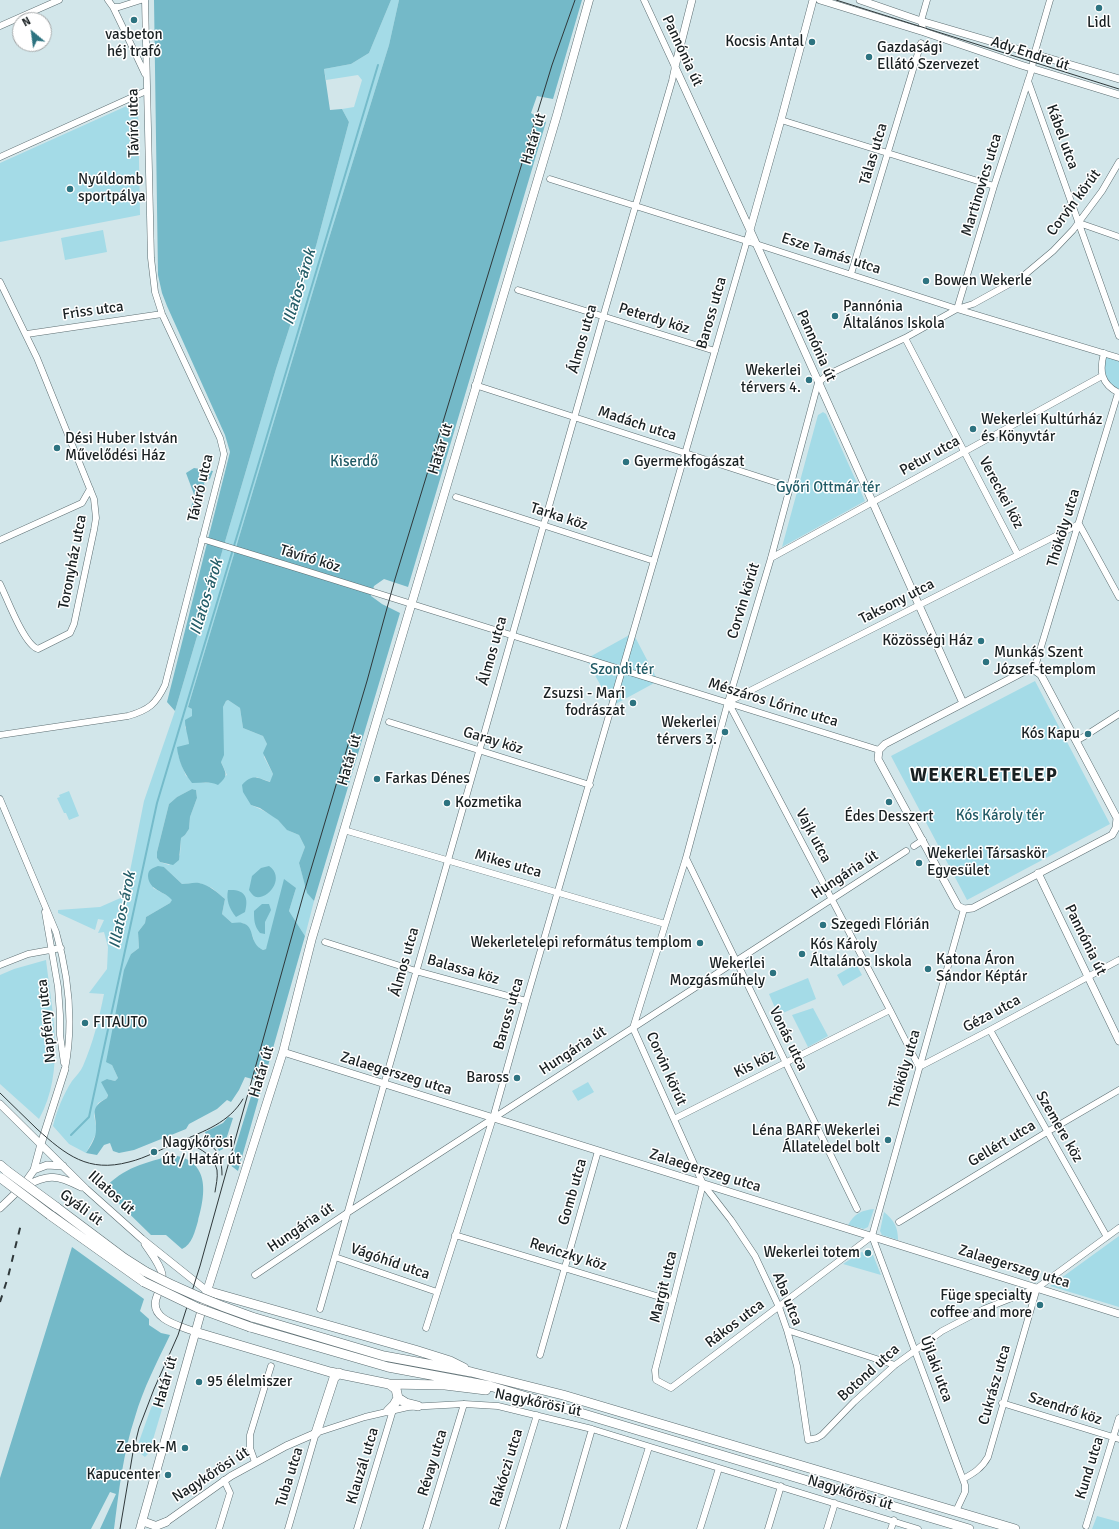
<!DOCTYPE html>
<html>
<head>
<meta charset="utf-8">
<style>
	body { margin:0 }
	#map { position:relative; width:1119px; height:1529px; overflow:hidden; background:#d2e6ea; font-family:Signika,sans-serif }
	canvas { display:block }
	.north { position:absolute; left:12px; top:12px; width:40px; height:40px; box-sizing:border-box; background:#fff; border:1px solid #a3a6a7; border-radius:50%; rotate:331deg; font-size:11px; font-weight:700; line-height:16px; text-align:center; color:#192022 }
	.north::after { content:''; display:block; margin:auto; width:14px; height:18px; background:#2d7380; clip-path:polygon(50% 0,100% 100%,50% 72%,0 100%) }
</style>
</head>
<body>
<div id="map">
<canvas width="1119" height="1529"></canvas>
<div class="north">N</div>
</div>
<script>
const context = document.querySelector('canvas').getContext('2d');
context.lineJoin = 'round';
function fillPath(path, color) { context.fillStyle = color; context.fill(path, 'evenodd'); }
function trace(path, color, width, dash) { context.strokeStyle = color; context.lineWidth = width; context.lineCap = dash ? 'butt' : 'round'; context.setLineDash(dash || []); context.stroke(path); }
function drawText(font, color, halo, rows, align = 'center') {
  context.font = font + ' Signika,sans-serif'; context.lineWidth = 3; context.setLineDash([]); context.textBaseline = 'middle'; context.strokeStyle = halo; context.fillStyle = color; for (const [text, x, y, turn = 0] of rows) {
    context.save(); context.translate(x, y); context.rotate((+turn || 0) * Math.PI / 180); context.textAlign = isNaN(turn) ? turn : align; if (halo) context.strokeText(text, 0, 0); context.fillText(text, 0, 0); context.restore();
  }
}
const green = new Path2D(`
	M391,0H399L389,45L326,248L188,707L192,709V716L185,727L188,733L189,744L178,755L186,776C206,785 206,785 227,775L221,762L223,707L226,701L228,700L240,708L243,728L263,736L267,744L264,757L273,774L271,782L256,777L251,805C260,809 272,814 279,821C288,830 286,830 299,835L305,847L299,863L307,892L314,901L305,936L289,911L296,888L266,949L263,950C251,945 256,941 251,933C249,929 245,926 243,923H232L222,914L225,899L212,888L199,883L182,884L164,867L153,888L170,897L173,900L170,903L146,917L145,923L138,932L139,948L131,954L112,1065L118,1078L115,1081L107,1079L105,1088L108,1094L107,1098L98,1103L94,1115L97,1132L86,1153L69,1144L53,1126C57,1110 63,1095 72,1081C76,1076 81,1071 83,1066C93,1043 99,1019 104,994L89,993L107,969L108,947L104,932L98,933L104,920L98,919L95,930L58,913V910L100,907L125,896L144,801L175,711L276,369L316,246L349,122L342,109L354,107L362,80L358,75L326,80L324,69L351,64L369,53ZM192,789L196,790L197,798L190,817L189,829L185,835L181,838L180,855L169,865L160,862L157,858V852L169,804L177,797Z
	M131,104L138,108L140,215L0,242V163Z
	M103,230L107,252L65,260L61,238Z
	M1104,353L1119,358V393L1102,376Z
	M823,412L826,414L865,501L782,547L818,415Z
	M633,633L658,681L612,706L586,659Z
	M1035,681L1110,824L967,900L891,756Z
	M69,791L79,816L69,820L66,813H64L57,798L60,797L59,795Z
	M46,960C52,1012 66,1071 39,1119L0,1084V975L14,969Z
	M856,964L862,975L843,986L837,975Z
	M808,978L816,999L778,1015L769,994Z
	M813,1008L828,1036L808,1047L792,1015Z
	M588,1082L594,1092L578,1101L572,1091Z
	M874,1209L868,1227L864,1229L848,1225C854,1214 862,1210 874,1209Z
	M884,1212C894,1220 898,1227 898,1240L882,1235L880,1231Z
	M1119,1236V1307L1050,1286Z
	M861,1252L873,1255L881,1275L843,1264Z
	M155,1401H160L163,1406L149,1453L145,1457L136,1450L151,1408Z
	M1097,1516L1119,1522V1529H1092Z`);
const forest = new Path2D(`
	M154,0H391L369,53L351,64L324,69L330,110L342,109L349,122L316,246L276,369L175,711L167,702L230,452L225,435L167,306L162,293L158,275Z
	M399,0H582L553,99L537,96L531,113L546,122L408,587L384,579L374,586L371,596L382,604L400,613L314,901L307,893L299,863L305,847L299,835L287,830L278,820L260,808L251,805L243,792L242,785C252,773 258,778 270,782L273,774L263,753L267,744L263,736L243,728L240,708L228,700L226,701L223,707L224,755L221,762C226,774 229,775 218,785C210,781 201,783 192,783C184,773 178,760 177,747L189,744C188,735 185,728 185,720L192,716V709L188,707L326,248L389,45Z
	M194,468L213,471L210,479L204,483L205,488L197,520L194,518L190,509L195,497L186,473Z
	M192,789L196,790L197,798L190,817L189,829L185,835L181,838L179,860L173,865L160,862L157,858V852L169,804L177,797Z
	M158,866L164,867L182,884C187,884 194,882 199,883C209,885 218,893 225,899L222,914L232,923C235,923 239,922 242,923C256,926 248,943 263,950L266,949L284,879L296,888L289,911L305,936L238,1171L230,1165L256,1080L245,1077L239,1090L231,1102L227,1100L217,1109L189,1124L186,1129L134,1150L119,1153L113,1151L110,1143L104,1145L97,1155L86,1153C90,1147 96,1138 96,1130C97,1113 88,1109 107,1098L108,1095L101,1082L107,1079L115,1081L118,1078L112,1065L106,1062L124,970L131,954L139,948L138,932L145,923L146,917L170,903L172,900C165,891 149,891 148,876C148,869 153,868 158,866Z
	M269,866C285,877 270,899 256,897C253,896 251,893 249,890L252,876L261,868Z
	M228,890C245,889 249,897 245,912L236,917C229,908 226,900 228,890Z
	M262,904H269L271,910L265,922V934L260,933C254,926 254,919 254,911Z
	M228,1117L233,1118L223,1149L219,1151L212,1138L206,1136L205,1132L223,1123Z
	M173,1155C210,1161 206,1193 198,1221C195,1231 192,1245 182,1249L166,1235H151L104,1189C123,1167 146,1163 173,1155Z
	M72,1247L144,1299L140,1311L149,1319V1325L161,1333L170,1335C157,1362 143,1389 135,1417C123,1453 119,1491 114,1529H100L116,1494L110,1492L91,1529H0V1478Z`);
const stream = new Path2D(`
	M71,1135L89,1117L157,803L378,65`);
const minor = new Path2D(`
	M108,0L113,7H119L141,0
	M113,7L127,36L145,74
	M0,26L59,0
	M924,32L921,21L927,0
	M1028,81L1119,336
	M781,120L994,186
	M0,157L146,91
	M1119,162L1102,191L1073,230L1053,251L1022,277L973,304L957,309L905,338L827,375L818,383L771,558L728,702L686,858L633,1028L703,1184L731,1220L755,1256L779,1307L787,1330L797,1366L808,1440L817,1438L822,1435L854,1402L895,1365L942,1331L984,1309L1037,1288L1119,1228
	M550,179L756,244L957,309L1119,358
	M1079,223L1119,237
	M851,274L921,43
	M0,282L37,358L94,499L96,518L94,530L74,624L70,633L38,649C24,645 7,598 0,584
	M518,290L715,351
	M957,309L994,186L1032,69L1034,55L1050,0
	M27,334L162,314
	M905,338L1018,555
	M1104,353C1099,371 1101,384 1119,393
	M475,385L790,487
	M456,497L654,561
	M1079,524L1119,597
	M202,539C428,608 653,680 879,750
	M0,540L82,503L90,489
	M771,558L1102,376
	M1034,670L1118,393
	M389,722L590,785
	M1091,732L1119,714
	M0,735L128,716C149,710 156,704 165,685L222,463L224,454L220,438L162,314L155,292L151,258L145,0
	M1076,741L1085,736
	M0,799L56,932C69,977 74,1022 65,1069
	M344,830L665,924
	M914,846L923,840
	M686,858L857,1209
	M45,912L58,987L60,1015V1035L64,1063
	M325,942L416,971L526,1001
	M0,965L28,954L61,948
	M990,1030L1107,1237
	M919,1067L890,1010L728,702L1079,524
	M919,1067L990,1030L1119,960
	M674,1119L890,1010
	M703,1184L655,1370L656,1380L671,1388L872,1236
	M899,1222L1047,1132L1119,1090
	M455,1235L673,1301
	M872,1236L964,909
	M872,1236L965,1485V1492L956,1511
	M335,1257L437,1292
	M255,1275L347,1213L906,851
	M320,1309L603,317L672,81L675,67L644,0
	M426,1328L493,1118L526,1001L750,230
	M787,1330L895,1365
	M540,1355L598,1151
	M1002,1403L1119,1439
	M255,1462L250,1448V1435L271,1366
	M963,1479C974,1473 982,1468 988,1457L1037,1288
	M1086,1526L1119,1418
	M219,1529L230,1493L224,1480
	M288,1529L316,1433L365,1417L408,1407L464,1404L498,1406L592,1429L918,1529
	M357,1529L393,1410
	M426,1529L464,1404
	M502,1529L537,1415
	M563,1529L592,1429
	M623,1529L649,1447
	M700,1529L719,1468
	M768,1529L781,1486
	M827,1529L835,1503
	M891,1529L894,1520`);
const tertiary = new Path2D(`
	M692,0L675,67L750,230L963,703
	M820,0L924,32L1021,65L1119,95
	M860,0L921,21L1119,79
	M750,230L781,120L813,0
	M1034,670L1041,675L1117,818L1116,828L1112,835L973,908L964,909L958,906L878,759L879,750L885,744L1025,671Z
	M1038,873L1119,1041
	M283,1052L1119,1314
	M0,1104L86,1189L142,1239L207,1291
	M34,1170L47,1165L63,1166
	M23,1187C48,1174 56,1174 81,1187
	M0,1208L22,1187L34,1170L41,1144L65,1069
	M145,1244C151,1253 160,1264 162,1274C163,1283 159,1290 156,1299C150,1320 181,1326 195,1332
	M166,1522L231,1476L286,1446L316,1433`);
const secondary = new Path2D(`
	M142,1521L156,1526L166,1522
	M140,1529L207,1291L283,1052L312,938L557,115L589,0`);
const primary = new Path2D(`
	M0,1165L7,1171
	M56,1207L124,1258L146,1272
	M50,1215L144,1282
	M207,1291L415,1350L450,1361L464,1368
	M252,1317L384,1356L471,1372L563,1395L1015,1529
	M250,1327L388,1367L490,1386L969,1529
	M195,1332L330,1372L389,1384L445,1385L486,1390
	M398,1398L406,1403L418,1406
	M388,1411L394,1405L398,1398L396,1389L389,1384
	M316,1433L334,1378L339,1373`);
const tram = new Path2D(`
	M836,0L1119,89
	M0,1093C12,1105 25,1117 37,1129C66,1155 88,1173 129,1162C146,1158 163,1148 179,1142C204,1131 229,1123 243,1099
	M187,1139C212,1139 222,1151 222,1175
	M179,1144C195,1143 213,1154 217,1170C218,1178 216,1185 215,1192
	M120,1529L133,1452L139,1428L154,1389L178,1335L200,1266L303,896L367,681L395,579L552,65L575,0`);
const rail = new Path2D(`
	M0,1302L8,1277L21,1224`);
const primaryBridge = new Path2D(`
	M7,1171L56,1207
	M1,1178L50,1215
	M146,1272C182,1291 214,1304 252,1317
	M144,1282L198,1308L250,1327`);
const markers = [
	[1099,8,4,"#2d7380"],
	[134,20,4,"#2d7380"],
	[812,42,4,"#2d7380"],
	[869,57,4,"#2d7380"],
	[70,189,4,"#2d7380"],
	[926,281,4,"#2d7380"],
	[835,316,4,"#2d7380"],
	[809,380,4,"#2d7380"],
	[973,429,4,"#2d7380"],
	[57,448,4,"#2d7380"],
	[626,462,4,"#2d7380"],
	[981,641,4,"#2d7380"],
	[986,662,4,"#2d7380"],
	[633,703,4,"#2d7380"],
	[725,732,4,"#2d7380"],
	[1088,734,4,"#2d7380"],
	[377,779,4,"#2d7380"],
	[889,802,4,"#2d7380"],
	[447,803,4,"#2d7380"],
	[919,863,4,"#2d7380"],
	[823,925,4,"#2d7380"],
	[700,943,4,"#2d7380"],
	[802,954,4,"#2d7380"],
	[928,969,4,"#2d7380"],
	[773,973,4,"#2d7380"],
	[85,1023,4,"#2d7380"],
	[517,1078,4,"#2d7380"],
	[888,1140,4,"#2d7380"],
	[154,1152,4,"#2d7380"],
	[868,1253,4,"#2d7380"],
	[1040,1305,4,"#2d7380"],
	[199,1382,4,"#2d7380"],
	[185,1448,4,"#2d7380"],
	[168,1475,4,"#2d7380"]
];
const poiNames = [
	["Lidl",1099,23,"center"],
	["vasbeton",134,35,"center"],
	["héj trafó",134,52,"center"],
	["Kocsis Antal",804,42,"right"],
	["Gazdasági",877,48],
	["Ellátó Szervezet",877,65],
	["Nyúldomb",78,180],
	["sportpálya",78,197],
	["Bowen Wekerle",934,281],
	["Pannónia",843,307],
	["Általános Iskola",843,324],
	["Wekerlei",801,371,"right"],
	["térvers 4.",801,388,"right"],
	["Wekerlei Kultúrház",981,420],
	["és Könyvtár",981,437],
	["Dési Huber István",65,439],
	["Művelődési Ház",65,456],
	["Gyermekfogászat",634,462],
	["Közösségi Ház",973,641,"right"],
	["Munkás Szent",994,653],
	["József-templom",994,670],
	["Zsuzsi - Mari",625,694,"right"],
	["fodrászat",625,711,"right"],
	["Wekerlei",717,723,"right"],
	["térvers 3.",717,740,"right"],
	["Kós Kapu",1080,734,"right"],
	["Farkas Dénes",385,779],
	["Kozmetika",455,803],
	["Édes Desszert",889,817,"center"],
	["Wekerlei Társaskör",927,854],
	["Egyesület",927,871],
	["Szegedi Flórián",831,925],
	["Wekerletelepi református templom",692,943,"right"],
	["Kós Károly",810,945],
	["Általános Iskola",810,962],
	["Katona Áron",936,960],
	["Sándor Képtár",936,977],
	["Wekerlei",765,964,"right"],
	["Mozgásműhely",765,981,"right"],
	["FITAUTO",93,1023],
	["Baross",509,1078,"right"],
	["Léna BARF Wekerlei",880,1131,"right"],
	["Állateledel bolt",880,1148,"right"],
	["Nagykőrösi",162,1143],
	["út / Határ út",162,1160],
	["Wekerlei totem",860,1253,"right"],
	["Füge specialty",1032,1296,"right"],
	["coffee and more",1032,1313,"right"],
	["95 élelmiszer",207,1382],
	["Zebrek-M",177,1448,"right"],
	["Kapucenter",160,1475,"right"]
];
const streetNames = [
	["Pannónia út",682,51,65],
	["Ady Endre út",1030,54,18],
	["Távíró utca",134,123,-91],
	["Kábel utca",1062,137,70],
	["Határ út",534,139,-73],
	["Tálas utca",874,154,-73],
	["Martinovics utca",982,185,-73],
	["Corvin körút",1074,203,-53],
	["Esze Tamás utca",831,254,18],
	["Friss utca",93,311,-8],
	["Baross utca",712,313,-74],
	["Peterdy köz",654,319,17],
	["Álmos utca",583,339,-74],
	["Pannónia út",816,346,66],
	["Madách utca",637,424,18],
	["Határ út",441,449,-73],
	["Petur utca",930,456,-29],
	["Távíró utca",201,488,-77],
	["Vereckei köz",1001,493,62],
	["Tarka köz",559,517,18],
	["Thököly utca",1064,528,-73],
	["Távíró köz",310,559,17],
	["Toronyház utca",73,562,-79],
	["Corvin körút",744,601,-73],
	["Taksony utca",897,602,-27],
	["Álmos utca",493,651,-74],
	["Mészáros Lőrinc utca",773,703,17],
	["Garay köz",493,741,17],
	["Határ út",350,760,-74],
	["Vajk utca",813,836,62],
	["Mikes utca",508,864,16],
	["Hungária út",845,875,-33],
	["Pannónia út",1085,940,64],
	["Álmos utca",405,962,-74],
	["Balassa köz",463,970,16],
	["Baross utca",509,1014,-74],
	["Géza utca",992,1014,-28],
	["Napfény utca",47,1021,-96],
	["Vonás utca",788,1039,64],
	["Hungária út",573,1051,-33],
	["Kis köz",755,1064,-27],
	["Corvin körút",666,1069,66],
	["Thököly utca",905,1069,-74],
	["Határ út",262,1072,-73],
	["Zalaegerszeg utca",396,1074,17],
	["Szemere köz",1059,1127,60],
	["Gellért utca",1002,1144,-31],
	["Zalaegerszeg utca",705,1171,17],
	["Gomb utca",573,1192,-74],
	["Illatos út",111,1193,42],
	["Gyáli út",81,1208,37],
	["Hungária út",301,1228,-34],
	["Reviczky köz",568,1255,17],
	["Vágóhíd utca",390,1262,19],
	["Zalaegerszeg utca",1014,1267,17],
	["Margit utca",664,1287,-76],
	["Aba utca",787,1299,68],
	["Rákos utca",735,1324,-37],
	["Újlaki utca",936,1369,70],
	["Botond utca",869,1373,-42],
	["Határ út",166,1382,-74],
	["Cukrász utca",995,1385,-74],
	["Nagykőrösi út",538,1403,12],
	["Szendrő köz",1065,1409,18],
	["Révay utca",433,1463,-73],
	["Klauzál utca",363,1466,-73],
	["Rákóczi utca",507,1468,-73],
	["Kund utca",1090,1468,-73],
	["Nagykőrösi út",211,1475,-33],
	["Tuba utca",290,1477,-73],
	["Nagykőrösi út",850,1493,17]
];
const parkNames = [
	["Kiserdő",354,462],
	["Győri Ottmár tér",828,488],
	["Szondi tér",622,670],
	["Kós Károly tér",1000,816]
];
const waterNames = [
	["Illatos-árok",300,287,-73],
	["Illatos-árok",207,597,-73],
	["Illatos-árok",123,910,-78]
];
const districtNames = [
	["WEKERLETELEP",984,776]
];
fillPath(green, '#a4dbe7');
fillPath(forest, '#74b9c8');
trace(stream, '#75bbca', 2);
trace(minor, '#5d6e72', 7);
trace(tertiary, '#5d6e72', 8);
trace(secondary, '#5d6e72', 9);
trace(primary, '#5d6e72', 10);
trace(minor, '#fff', 6);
trace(tertiary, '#fff', 7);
trace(secondary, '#fff', 8);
trace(primary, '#fff', 9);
trace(tram, '#2f383a', 1);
trace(rail, '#2f383a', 2, [7, 7]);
trace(primaryBridge, '#5d6e72', 10, []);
trace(primaryBridge, '#fff', 9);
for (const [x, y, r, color] of markers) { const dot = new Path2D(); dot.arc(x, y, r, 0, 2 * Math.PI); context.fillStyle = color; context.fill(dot); trace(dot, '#fff', 1.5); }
drawText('15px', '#192022', '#fff', poiNames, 'left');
drawText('15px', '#192022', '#fff', streetNames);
drawText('15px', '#205a65', '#fff', parkNames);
drawText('italic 16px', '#255e69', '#fff', waterNames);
context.letterSpacing = '1px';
drawText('bold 19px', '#192022', '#fff', districtNames);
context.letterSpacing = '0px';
</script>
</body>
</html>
